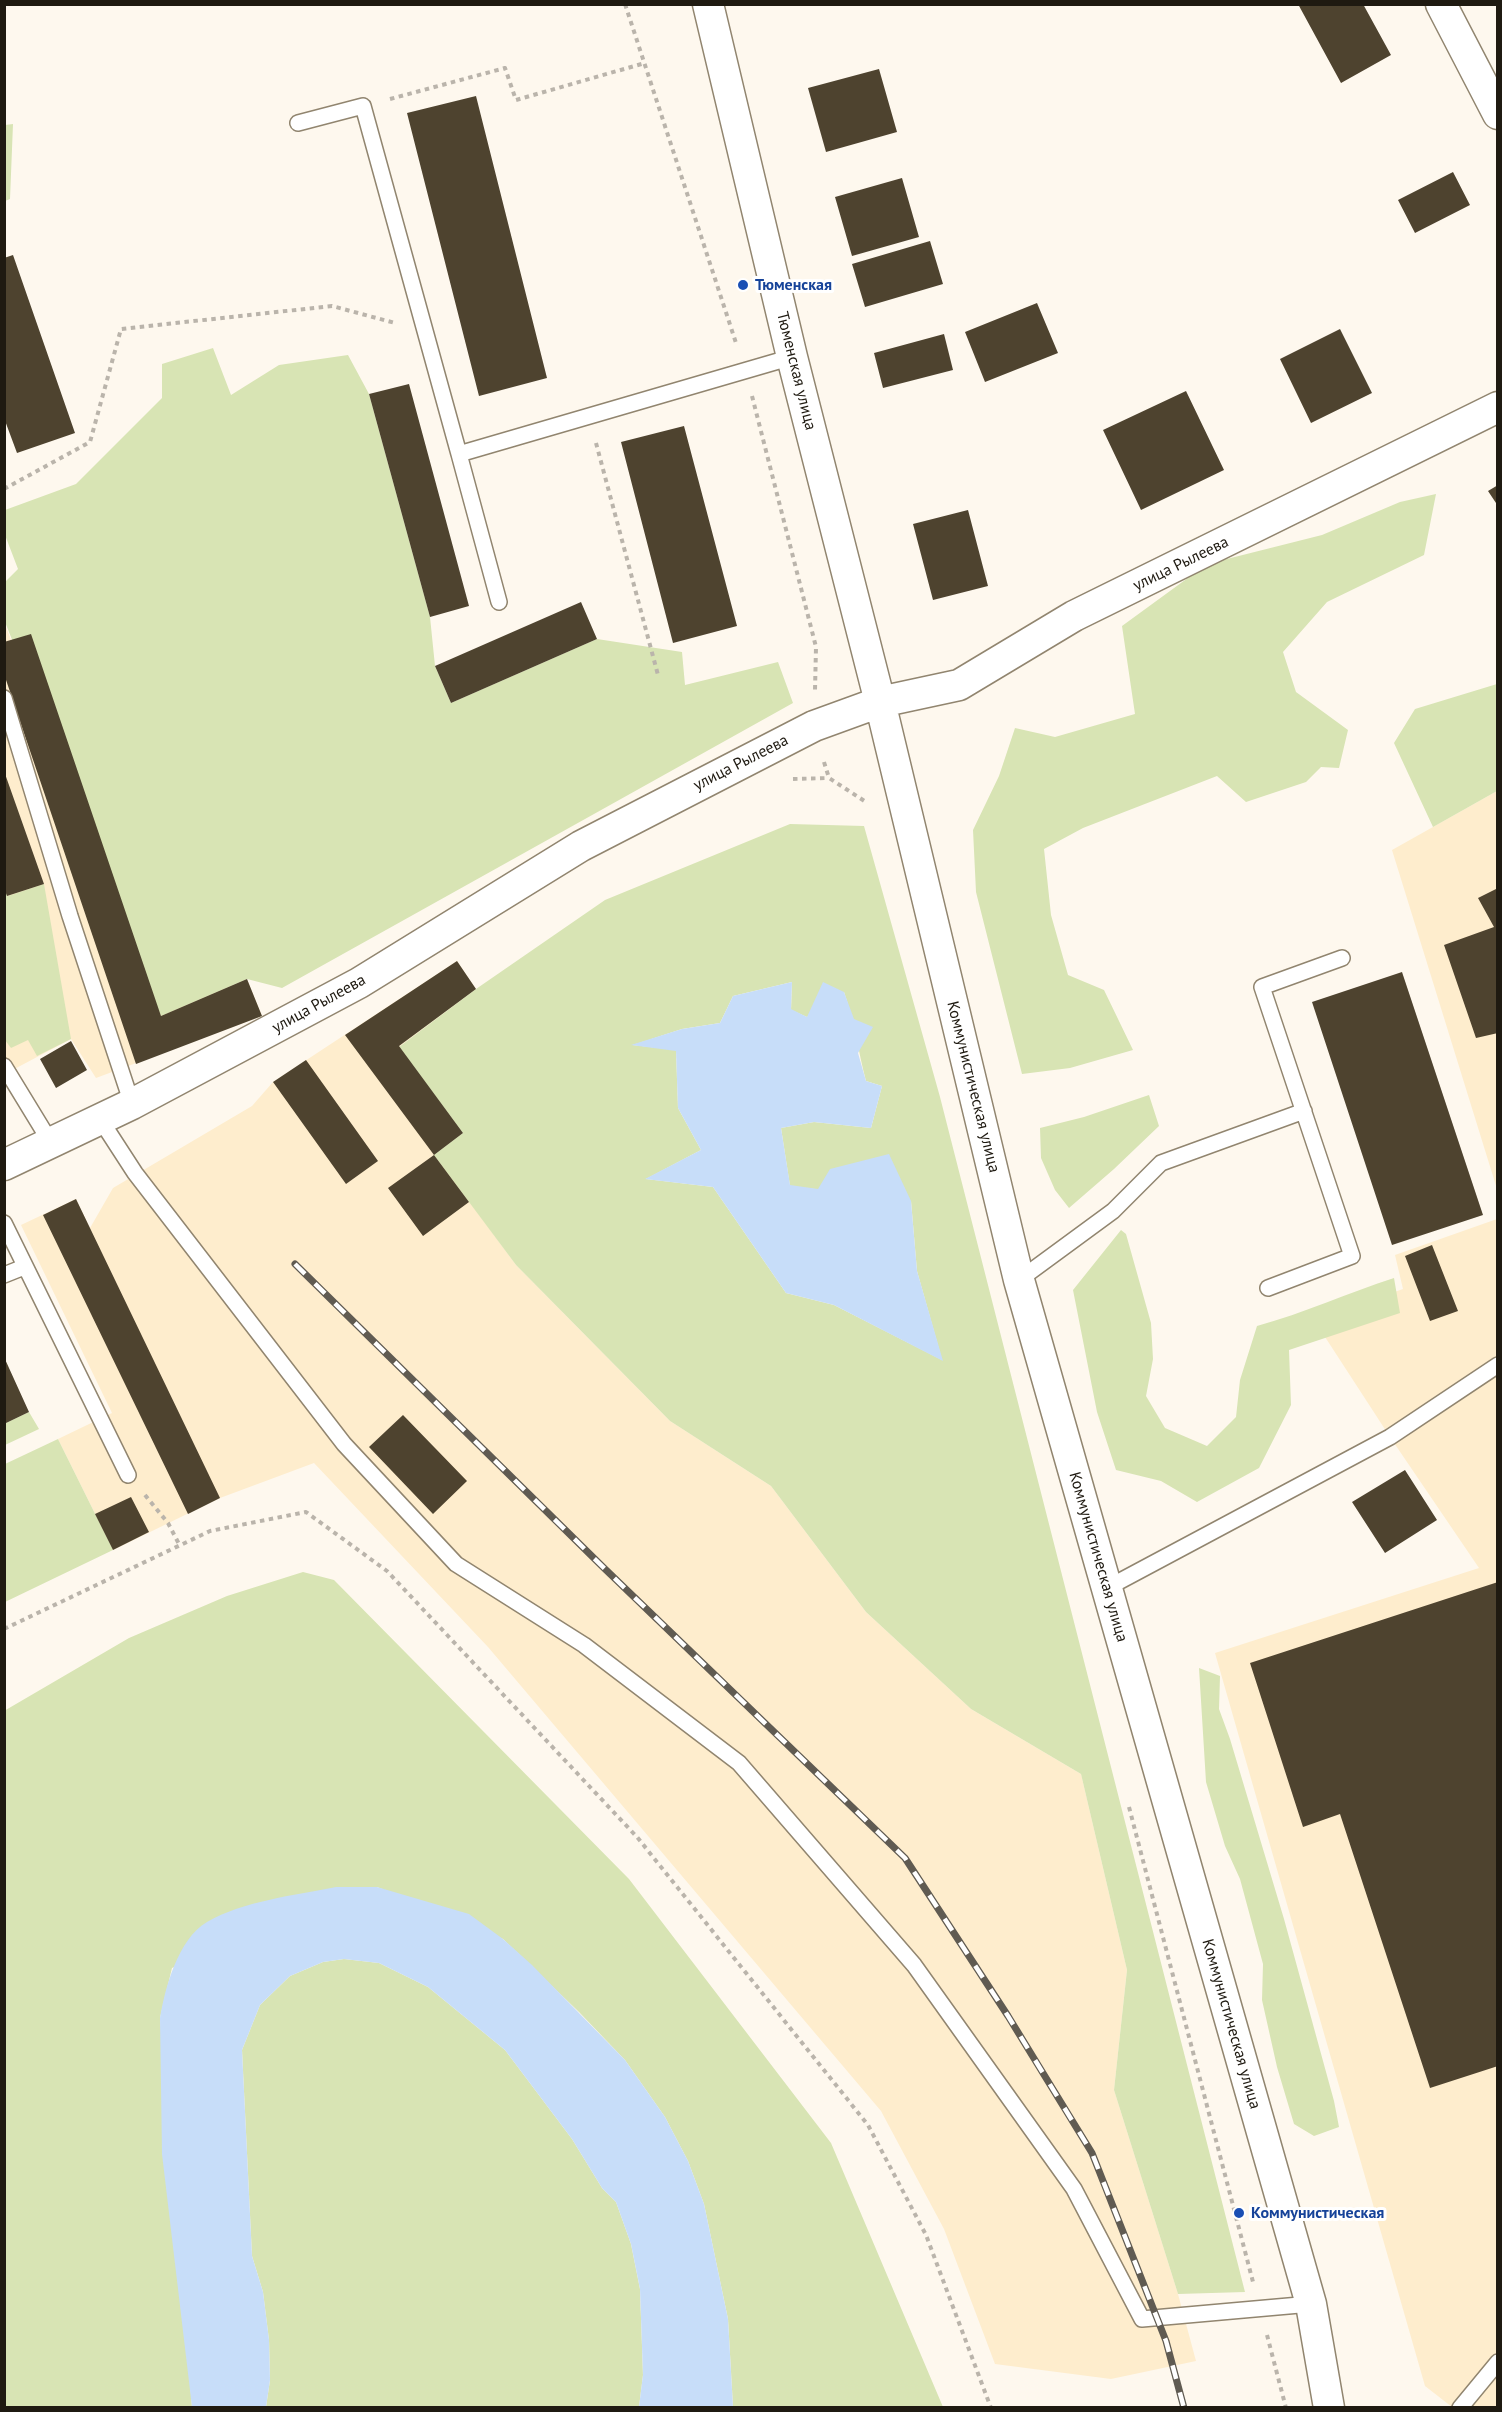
<!DOCTYPE html>
<html>
<head>
<meta charset="utf-8">
<style>
	body { margin:0 }
	#map { position:relative; width:1502px; height:2412px; overflow:hidden; background:#fef8ee; font-family:"PT Sans",sans-serif }
	canvas { display:block }
	.frame { position:absolute; inset:0; border:6px solid #1f1a11; pointer-events:none }
</style>
</head>
<body>
<div id="map">
<canvas width="1502" height="2412"></canvas>
<div class="frame"></div>
</div>
<script>
const context = document.querySelector('canvas').getContext('2d');
context.lineJoin = 'round';
function fillPath(path, color) { context.fillStyle = color; context.fill(path, 'evenodd'); }
function trace(path, color, width, dash) { context.strokeStyle = color; context.lineWidth = width; context.lineCap = dash ? 'butt' : 'round'; context.setLineDash(dash || []); context.stroke(path); }
function drawText(font, color, halo, rows, align = 'center') {
  context.font = font + ' "PT Sans",sans-serif'; context.lineWidth = 6; context.setLineDash([]); context.textBaseline = 'middle'; context.strokeStyle = halo; context.fillStyle = color; for (const [text, x, y, turn = 0] of rows) {
    context.save(); context.translate(x, y); context.rotate((+turn || 0) * Math.PI / 180); context.textAlign = isNaN(turn) ? turn : align; if (halo) context.strokeText(text, 0, 0); context.fillText(text, 0, 0); context.restore();
  }
}
const built = new Path2D(`
	M4,622L161,1015L247,979L262,1016L96,1078L71,1039L5,1074Z
	M1497,791V1189L1392,850Z
	M457,961L476,989L399,1047L463,1133L435,1154L516,1265L670,1421L771,1486L866,1612L971,1709L1081,1774L1127,1970L1114,2090L1178,2294L1196,2361L1111,2379L995,2364L944,2229L881,2111L488,1647L314,1463L220,1498L113,1550L58,1439L112,1413L21,1225L76,1199L90,1228L113,1188L252,1106L273,1082Z
	M1497,1219V2407H1452L1425,2386L1215,1653L1479,1568L1390,1437L1314,1320L1403,1289L1395,1255Z`);
const green = new Path2D(`
	M13,124L10,199L5,201V125Z
	M213,348L231,395L279,365L348,355L369,394L430,617L435,666L451,703L597,639L682,652L685,685L778,662L793,703L282,988L247,979L161,1016L5,622V582L18,569L5,535V510L76,484L162,398V364Z
	M1436,494L1424,555L1327,602L1283,652L1296,692L1348,730L1339,768L1321,767L1306,782L1246,802L1217,776L1083,828L1044,849L1051,915L1068,975L1104,990L1133,1050L1070,1068L1022,1074L976,892L973,830L999,776L1015,728L1055,737L1135,714L1122,626L1207,564L1322,535L1400,502Z
	M1497,684V791L1433,827L1394,743L1415,709Z
	M790,824L864,826L940,1097L1245,2292L1178,2294L1114,2090L1127,1970L1081,1774L971,1709L866,1612L771,1486L670,1421L516,1265L434,1155L463,1133L399,1047L476,989L605,900ZM792,982L791,1010L807,1017L844,992C855,1023 858,1051 866,1081L882,1086L871,1128L814,1122L781,1128L790,1186L911,1201L917,1271L942,1360L834,1305L786,1293L713,1187L646,1179L701,1150L678,1108L676,1050L633,1045L682,1029L720,1023L733,996Z
	M44,884L71,1039L37,1056L28,1040L11,1048L5,1040L4,888L8,896Z
	M1149,1095L1159,1126L1114,1169L1069,1208L1055,1190L1041,1158L1040,1128L1084,1117Z
	M1121,1230L1126,1234L1151,1323L1153,1359L1146,1396L1165,1428L1207,1446L1236,1417L1240,1380L1257,1326C1304,1313 1348,1293 1394,1278L1400,1313L1289,1350L1291,1405L1259,1468L1197,1502L1161,1481L1116,1470L1097,1412L1073,1290Z
	M29,1412L39,1429L5,1445L4,1424Z
	M58,1439L113,1550L5,1602V1464Z
	M303,1572L334,1580L629,1879L831,2143L943,2407H733L728,2319L704,2204L688,2161L665,2117L625,2060L579,2012L503,1939L377,1887L172,1968L160,2018L192,2407H5L4,1711L129,1638L227,1596Z
	M1199,1668L1220,1676L1219,1709L1230,1739L1284,1919L1334,2101L1339,2127L1314,2136L1294,2124L1277,2067L1262,2000L1263,1964L1240,1879L1225,1846L1206,1782Z
	M344,1959L379,1963L428,1987L505,2050L572,2139L602,2188L616,2202L631,2244L640,2289L643,2375L639,2407H266L270,2380L269,2340L263,2292L252,2256L242,2050L260,2005L290,1976L323,1962Z`);
const water = new Path2D(`
	M792,982L791,1009L807,1017L823,982L844,992L854,1019L873,1027L858,1053L866,1081L882,1086L871,1128L814,1122L781,1128L790,1185L818,1189L830,1169L889,1154L911,1201L917,1271L943,1361L834,1305L786,1293L713,1187L645,1179L701,1150L678,1108L676,1051L631,1045L682,1029L720,1023L733,996Z
	M336,1887H377L469,1914L503,1939L532,1965L625,2060L665,2117L688,2161L704,2204L728,2319L733,2407H639L643,2375L640,2289L631,2244L616,2202L602,2188L572,2139L505,2050L428,1987L379,1963L344,1959L323,1962L290,1976L260,2005L242,2050L252,2256L263,2292L269,2340L270,2380L266,2407H192L162,2154L160,2018C165,1988 178,1939 207,1922C243,1901 296,1895 336,1887Z`);
const building = new Path2D(`
	M1298,4H1363L1391,55L1341,83Z
	M879,69L897,132L826,152L808,88Z
	M476,96L547,378L479,396L407,113Z
	M1453,172L1470,205L1415,233L1398,200Z
	M902,178L919,237L852,256L835,197Z
	M930,241L943,284L865,307L852,264Z
	M13,255L75,433L17,453L4,418V258Z
	M1037,303L1058,353L985,382L965,332Z
	M1340,329L1372,393L1311,423L1280,359Z
	M944,334L953,370L883,388L874,353Z
	M409,384L469,606L430,617L369,394Z
	M1186,391L1224,470L1141,510L1103,430Z
	M684,426L737,626L673,643L621,442Z
	M1498,485V506L1488,491Z
	M968,510L988,586L933,600L913,524Z
	M581,602L597,639L451,703L435,666Z
	M31,634L161,1016L247,979L262,1016L136,1064L4,674V642Z
	M4,771L44,884L7,896L4,888Z
	M1498,888V1033L1476,1038L1444,945L1494,927L1478,898Z
	M457,961L476,989L399,1046L463,1133L434,1155L345,1035Z
	M1402,972L1483,1215L1392,1245L1312,1002Z
	M71,1041L87,1070L56,1088L40,1059Z
	M306,1060L378,1161L346,1184L273,1082Z
	M434,1155L469,1202L423,1236L388,1188Z
	M76,1199L220,1498L188,1514L43,1215Z
	M1432,1245L1458,1311L1430,1321L1405,1256Z
	M4,1357L29,1412L4,1424Z
	M403,1415L467,1481L433,1514L369,1447Z
	M1405,1470L1437,1520L1385,1553L1352,1502Z
	M131,1497L149,1532L113,1550L95,1514Z
	M1498,1582V2066L1430,2088L1340,1814L1303,1827L1250,1663Z`);
const path = new Path2D(`
	M625,4L737,346
	M390,99L505,68L516,100L645,63
	M752,396L816,647L815,690
	M596,443L658,675
	M4,489L90,442L121,329L332,306L395,323
	M824,762L829,778L866,802
	M793,779L829,778
	M145,1495L168,1523L180,1546
	M4,1629L210,1531L306,1512L387,1571L637,1837L868,2125L926,2235L991,2408
	M1129,1807L1253,2282
	M1267,2335L1286,2408`);
const lane = new Path2D(`
	M298,123L363,106L459,454L792,357
	M459,454L499,602
	M4,698L70,916L132,1104
	M4,1066L51,1143
	M100,1119L135,1173L344,1444L456,1564L584,1645L739,1763L914,1965L1074,2189L1142,2319L1311,2304
	M4,1223L128,1475
	M4,1275L24,1267
	M1019,1280L1113,1211L1161,1163L1304,1111
	M1268,1288L1352,1256L1262,987L1342,958
	M1107,1588L1390,1437L1498,1365
	M1460,2408L1498,2362`);
const street = new Path2D(`
	M708,4L792,357L880,702L1019,1280L1311,2304L1329,2408
	M1441,4L1498,114
	M4,1165L132,1104L359,983L581,846L814,726L880,702L959,685L1074,616L1498,407`);
const rail = new Path2D(`
	M295,1264L605,1569L905,1858L1008,2016L1092,2153L1166,2341L1184,2408`);
const markers = [
	[743,285,6,"#1a4fb4"],
	[1239,2213,6,"#1a4fb4"]
];
const transitNames = [
	["Тюменская",755,285],
	["Коммунистическая",1251,2213]
];
const streetNames = [
	["Тюменская улица",796,371,76],
	["улица Рылеева",1181,564,-26],
	["улица Рылеева",741,763,-27],
	["улица Рылеева",319,1004,-29],
	["Коммунистическая улица",973,1087,76],
	["Коммунистическая улица",1098,1557,74],
	["Коммунистическая улица",1231,2024,74]
];
fillPath(built, '#feedcd');
fillPath(green, '#d8e4b4');
fillPath(water, '#c7ddf9');
fillPath(building, '#4e432f');
trace(lane, '#91856f', 18);
trace(street, '#91856f', 33);
trace(path, '#bab4ab', 4, [4.5, 4.5]);
trace(lane, '#fff', 15);
trace(street, '#fff', 30);
trace(rail, '#605b52', 7);
trace(rail, '#fff', 4.5, [14]);
for (const [x, y, r, color] of markers) { const dot = new Path2D(); dot.arc(x, y, r, 0, 2 * Math.PI); context.fillStyle = color; context.fill(dot); trace(dot, '#fff', 2); }
drawText('bold 16px', '#164399', '#fff', transitNames, 'left');
drawText('16px', '#1f1a11', '#fff', streetNames);
</script>
</body>
</html>
